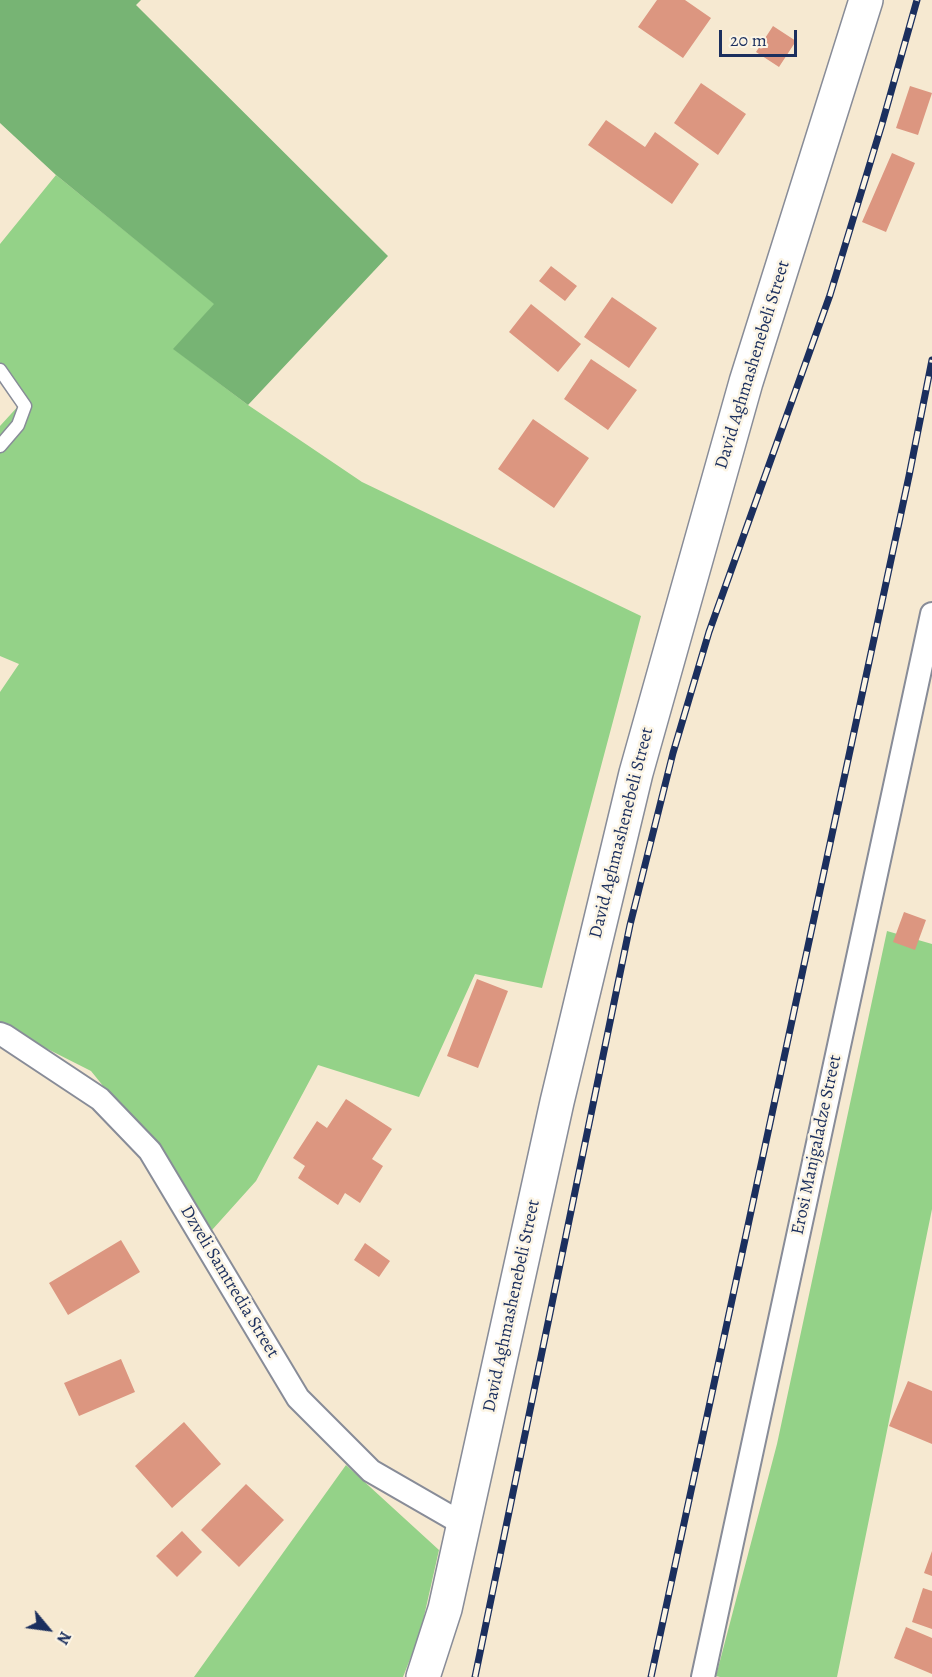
<!DOCTYPE html>
<html>
<head>
<meta charset="utf-8">
<style>
	body { margin:0 }
	#map { position:relative; width:932px; height:1677px; overflow:hidden; background:#f6e9d1; font-family:Alegreya,serif }
	canvas { display:block }
	.north { position:absolute; left:18px; top:1599px; width:60px; height:60px; -webkit-text-stroke:4px #fcf5e5; paint-order:stroke; rotate:119deg; font-size:16px; font-weight:700; line-height:24px; text-align:center; color:#1b2f5e }
	.north::after { content:''; display:block; margin:auto; width:21px; height:27px; background:#1b2f5e; clip-path:polygon(50% 0,100% 100%,50% 72%,0 100%) }
	.scale { position:absolute; left:719px; top:30px; width:78px; height:27px; box-sizing:border-box; border:3px solid #1b2f5e; border-top:0; padding-left:8px; font-size:18px; line-height:21px; white-space:nowrap; color:#1b2f5e; -webkit-text-stroke:4px #fcf5e5; paint-order:stroke }
</style>
</head>
<body>
<div id="map">
<canvas width="932" height="1677"></canvas>
<div class="north">N</div>
<div class="scale">20 m</div>
</div>
<script>
const context = document.querySelector('canvas').getContext('2d');
context.lineJoin = 'round';
function fillPath(path, color) { context.fillStyle = color; context.fill(path, 'evenodd'); }
function trace(path, color, width, dash) { context.strokeStyle = color; context.lineWidth = width; context.lineCap = dash ? 'butt' : 'round'; context.setLineDash(dash || []); context.stroke(path); }
function drawText(font, color, halo, rows, align = 'center') {
  context.font = font + ' Alegreya,serif'; context.lineWidth = 5; context.setLineDash([]); context.textBaseline = 'middle'; context.strokeStyle = halo; context.fillStyle = color; for (const [text, x, y, turn = 0] of rows) {
    context.save(); context.translate(x, y); context.rotate((+turn || 0) * Math.PI / 180); context.textAlign = isNaN(turn) ? turn : align; if (halo) context.strokeText(text, 0, 0); context.fillText(text, 0, 0); context.restore();
  }
}
const green = new Path2D(`
	M56,175L215,304L174,349L248,405L362,482L641,616L542,988L475,974L419,1097L318,1065L256,1181L212,1230L172,1171L91,1071L8,1029L0,1026V692L19,664L0,656V426L21,403L0,379V244Z
	M887,931L932,944V1209L837,1677H720L716,1676L777,1444Z
	M346,1465L439,1550L420,1634L403,1677H194Z`);
const forest = new Path2D(`
	M0,0H141L136,5L388,256L248,405L173,349L214,304L56,175L0,123Z`);
const building = new Path2D(`
	M657,0H685L711,18L683,58L638,27Z
	M773,26L796,41L779,67L756,52Z
	M701,83L746,114L718,155L674,123Z
	M910,86L932,93L918,135L896,128Z
	M606,120L645,147L655,132L699,164L672,204L588,145Z
	M892,153L915,163L886,232L862,222Z
	M551,266L577,286L565,301L539,281Z
	M612,297L657,328L629,368L584,337Z
	M531,304L581,344L558,372L509,332Z
	M591,359L637,390L608,430L564,399Z
	M533,419L589,458L554,508L498,469Z
	M904,912L926,920L915,950L893,942Z
	M477,979L508,991L478,1068L447,1056Z
	M346,1099L392,1129L372,1159L383,1166L360,1203L345,1193L338,1205L298,1178L305,1166L293,1158L317,1121L327,1128Z
	M121,1240L140,1272L68,1315L49,1283Z
	M365,1243L390,1261L379,1277L354,1260Z
	M121,1359L135,1392L79,1416L64,1383Z
	M908,1381L932,1391V1444L889,1426Z
	M184,1422L221,1464L172,1508L135,1466Z
	M246,1484L284,1520L239,1567L201,1530Z
	M182,1531L202,1552L177,1577L156,1556Z
	M932,1551V1576L924,1573Z
	M923,1588L932,1591V1629L912,1622Z
	M906,1627L932,1638V1674L894,1658Z`);
const lane = new Path2D(`
	M0,370L25,406L18,425L0,446`);
const street = new Path2D(`
	M0,1034L5,1036L100,1099L150,1151L298,1398L371,1471L463,1524
	M703,1677L932,614`);
const primary = new Path2D(`
	M423,1677L445,1609L557,1102L636,773L746,382L866,0`);
const rail = new Path2D(`
	M475,1677L630,925L673,753L709,632L830,295L882,124L917,0
	M651,1677L909,476L932,360`);
const streetNames = [
	["David Aghmashenebeli Street",753,365,-73],
	["David Aghmashenebeli Street",622,833,-76],
	["Erosi Manjgaladze Street",817,1145,-78],
	["Dzveli Samtredia Street",229,1282,59],
	["David Aghmashenebeli Street",512,1306,-78]
];
fillPath(green, '#94d288');
fillPath(forest, '#77b474');
fillPath(building, '#dc9680');
trace(lane, '#888c98', 15);
trace(street, '#888c98', 26);
trace(primary, '#888c98', 36);
trace(lane, '#fff', 12);
trace(street, '#fff', 22);
trace(primary, '#fff', 33);
trace(rail, '#1b2f5e', 7);
trace(rail, '#fcf5e5', 4.5, [14]);
drawText('18px', '#1b2f5e', '#fcf5e5', streetNames);
</script>
</body>
</html>
